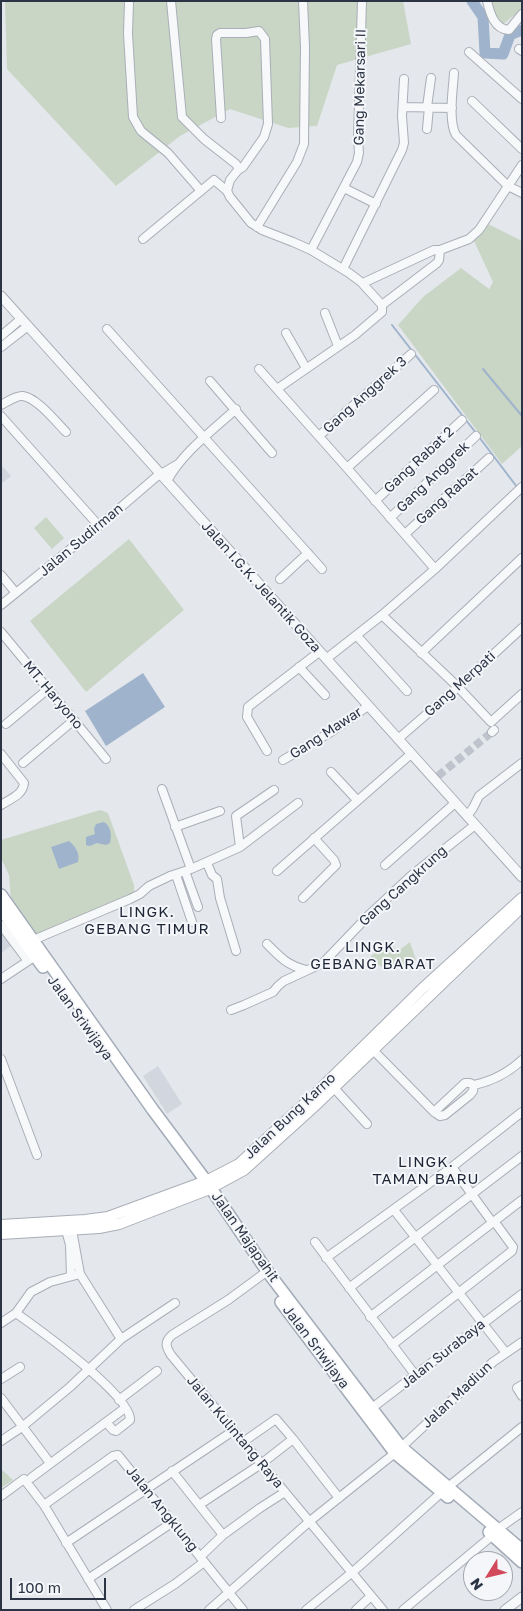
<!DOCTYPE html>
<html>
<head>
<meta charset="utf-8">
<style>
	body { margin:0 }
	#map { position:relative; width:523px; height:1611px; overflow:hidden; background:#e4e7ec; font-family:"Golos Text",sans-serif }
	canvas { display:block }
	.frame { position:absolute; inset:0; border:2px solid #2b3445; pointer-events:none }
	.north { position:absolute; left:463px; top:1551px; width:50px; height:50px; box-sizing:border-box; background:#f4f6f9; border:1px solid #a4a8b1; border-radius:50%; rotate:234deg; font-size:14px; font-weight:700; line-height:20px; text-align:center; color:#2b3445 }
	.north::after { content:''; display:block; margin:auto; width:18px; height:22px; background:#d1495b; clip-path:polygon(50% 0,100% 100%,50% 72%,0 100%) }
	.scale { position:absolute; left:10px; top:1578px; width:96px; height:22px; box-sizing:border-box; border:2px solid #2b3445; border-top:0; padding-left:6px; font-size:15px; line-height:18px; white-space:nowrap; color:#2b3445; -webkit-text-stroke:4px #f4f6f9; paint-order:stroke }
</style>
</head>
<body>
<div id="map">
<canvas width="523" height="1611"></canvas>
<div class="frame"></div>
<div class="north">N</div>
<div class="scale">100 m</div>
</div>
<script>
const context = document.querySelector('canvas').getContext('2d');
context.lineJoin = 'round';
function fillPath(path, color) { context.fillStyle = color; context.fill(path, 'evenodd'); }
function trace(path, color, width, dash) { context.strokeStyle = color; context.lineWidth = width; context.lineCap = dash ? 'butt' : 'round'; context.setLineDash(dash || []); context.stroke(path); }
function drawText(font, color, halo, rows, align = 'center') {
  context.font = font + ' "Golos Text",sans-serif'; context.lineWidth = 4; context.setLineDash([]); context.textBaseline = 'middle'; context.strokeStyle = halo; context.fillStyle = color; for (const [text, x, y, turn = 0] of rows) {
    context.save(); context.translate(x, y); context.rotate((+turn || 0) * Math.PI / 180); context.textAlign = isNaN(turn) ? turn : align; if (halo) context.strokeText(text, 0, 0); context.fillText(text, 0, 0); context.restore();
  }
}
const built = new Path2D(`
	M1,465L11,476L1,484Z
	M1,931L12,945L1,953Z
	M158,1066L182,1104L167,1114L143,1076Z`);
const green = new Path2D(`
	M5,1H403L411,44L337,65L317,126L288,128L230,109L180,136L116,186L7,69Z
	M482,1H522V9L497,29Z
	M486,223L522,241V446L502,464L398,325L423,297L461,268L489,289L493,282L474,241Z
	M46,517L64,538L52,549L34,528Z
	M129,539L184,610L86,692L30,621Z
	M100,810L108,813L134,885V893L36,937L23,914L11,901L9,875L1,858V840Z
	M388,941L398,951L410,942L416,960L386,969L368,959Z
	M1,1469L13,1480L1,1488Z`);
const water = new Path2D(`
	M143,673L165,707L106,746L85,711Z
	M104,822C111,826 112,836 110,843L106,845L97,843L90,846L86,845V837L95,834L94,829L96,824Z
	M69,841C76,847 80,853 78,862L59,869L51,847Z`);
const stream = new Path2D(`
	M392,325L476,433
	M483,369L522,416
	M479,437L517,487`);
const river = new Path2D(`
	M472,1L483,17L485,53L503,54L510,35L522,30`);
const minorTunnel = new Path2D(`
	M438,776L492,732`);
const minor = new Path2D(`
	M129,1L128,34L133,117L141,131L168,153L201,191
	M171,1L182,117L204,139L236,164L239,169
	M487,1C490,13 494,29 509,30L522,14
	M519,49L522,51
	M469,52L522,99
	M454,73C453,89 448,121 456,135L508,186L522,193
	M472,101L522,149
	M404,107L452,108
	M427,107L431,78
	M221,118L216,39L217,35L220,33H246L259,31L265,39L268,124L264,137L243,167L238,170L230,180L227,191L230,197L251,223L262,230L293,242L311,250L349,273L361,282L382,305V312L355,335L277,389
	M427,129L429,107
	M344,188L376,204
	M257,227L297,162L304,144L305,47L303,1
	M143,239L214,180L227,191
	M311,250L357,162L359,153L358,138L362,1
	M343,269L402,150L404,143L402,116L404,79
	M363,283L434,250H440L469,239L479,230L522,165
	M382,305L437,263L439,260L440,250
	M325,313L338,346
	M107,329L322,569
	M286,333L306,368
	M1,336L21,319
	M1,347L28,326
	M259,369L347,468L435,569L382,615L326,659
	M210,381L272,453
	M1,405C7,402 16,395 23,396C37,398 56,422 66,432
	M1,416L99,526
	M319,436L411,354
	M347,468L434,390
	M167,481C183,452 212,431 236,409
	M375,501L462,420
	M390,518L476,436
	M405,534L489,458
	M435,569L522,487
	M1,575L16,593
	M280,579L308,553
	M1,605L99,526L156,477L178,464
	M382,615L458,687L491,722L522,694
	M1,632L106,759
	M357,636L407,691
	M421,653L522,558
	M299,667L325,695
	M6,724L48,689
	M492,732L494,730
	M398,739L458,687L522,628
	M267,751L247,717L248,707L319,652
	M1,754L24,783C23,795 10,799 1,805
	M283,760L331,732L368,706
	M23,763L74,720
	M331,772L357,800
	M162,789L191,869
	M467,816L473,808L479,796L522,763
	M175,827L220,811
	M240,847L298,803
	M207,863L212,875L217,879L220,898L236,951
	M385,865L455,803
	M185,871L198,907
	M277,871L411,754
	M176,875L192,922
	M303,898L336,865L334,860L314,838
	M1,925L28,961
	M31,941L130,899L140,894L149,886L170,876L191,869L240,847L236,816L274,790
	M267,944C281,958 287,965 306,970
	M1,979L31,959
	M231,1010L244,1005L273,992L278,986L284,981L323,963L368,916L412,875L475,825
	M373,1050L434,1112L440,1116L445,1115L470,1095L473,1091L474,1085L470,1083H465L434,1112
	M1,1059L37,1155
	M474,1085C493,1081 508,1073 522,1060
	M334,1088L367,1124
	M452,1167L492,1222
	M394,1210L506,1353
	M66,1230L70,1245L71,1276
	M72,1230L80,1274L121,1339
	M315,1242L416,1376
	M326,1258L452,1167L522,1112
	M262,1275L228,1300L172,1335C164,1342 166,1347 171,1355L383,1610
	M349,1288L522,1156
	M16,1313C37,1328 132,1396 130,1420L116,1431L113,1430L106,1422
	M370,1317L522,1200
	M1,1323L16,1313L31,1292L50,1282L80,1274
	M392,1345L512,1251L513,1247L494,1221
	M1,1379L20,1367
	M522,1385L517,1388L522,1396
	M1,1398L50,1463
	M119,1400L157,1371
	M368,1411L522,1294
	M1,1441L22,1427L70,1387L121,1339L175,1303
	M243,1442L276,1419L293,1439
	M172,1471L223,1535
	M31,1478L125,1408
	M448,1487L522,1427
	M1,1496L24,1479L44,1505L107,1610
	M44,1505L113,1456L118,1455L243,1610
	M199,1505L261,1464L293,1439L339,1498
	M498,1529L522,1512
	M66,1543L233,1431
	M200,1557L223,1535L260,1508L285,1492
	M88,1579L173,1522
	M134,1610L175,1584L204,1562
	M209,1610L310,1521L395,1453L493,1362L522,1342
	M306,1610L355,1570L442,1492
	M356,1610L371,1596
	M403,1610L493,1535`);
const tertiary = new Path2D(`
	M1,296L522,877
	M505,1610L522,1597`);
const secondary = new Path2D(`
	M1,1225L85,1220L108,1217L206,1181L239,1164L312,1097L423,988L522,898
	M1,1234L99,1228L119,1224L207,1190L244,1170L318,1103L522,907`);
const primary = new Path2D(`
	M1,895L153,1110L206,1181L267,1271L401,1447L522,1550
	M1,909L43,967
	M281,1302L395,1453L448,1497
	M489,1532L522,1562`);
const streetNames = [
	["Gang Mekarsari II",360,87,-89],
	["Gang Anggrek 3",365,395,-42],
	["Gang Rabat 2",419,460,-43],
	["Gang Anggrek",433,477,-44],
	["Gang Rabat",447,496,-42],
	["Jalan Sudirman",81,540,-40],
	["Jalan I.G.K. Jelantik Goza",261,587,48],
	["Gang Merpati",460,684,-42],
	["MT. Haryono",53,695,50],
	["Gang Mawar",326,733,-33],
	["Gang Cangkrung",403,886,-42],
	["Jalan Sriwijaya",80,1018,54],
	["Jalan Bung Karno",290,1116,-43],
	["Jalan Majapahit",245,1237,55],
	["Jalan Sriwijaya",316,1347,53],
	["Jalan Surabaya",443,1354,-38],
	["Jalan Madiun",457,1395,-43],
	["Jalan Kulintang Raya",235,1432,50],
	["Jalan Angklung",162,1509,51]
];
const neighbourhoodNames = [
	["LINGK.",147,912],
	["GEBANG TIMUR",147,929],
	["LINGK.",373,947],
	["GEBANG BARAT",373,964],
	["LINGK.",426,1162],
	["TAMAN BARU",426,1179]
];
fillPath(built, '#d2d6de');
fillPath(green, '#c9d6c5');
fillPath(water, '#9fb4cc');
trace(stream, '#9fb4cc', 2);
trace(river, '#9fb4cc', 11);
trace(minorTunnel, '#bfc3cb', 8, [8, 4]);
trace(minor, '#a9aeb7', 10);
trace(tertiary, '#a9aeb7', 11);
trace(secondary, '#a9aeb7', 12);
trace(primary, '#a3abb8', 14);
trace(minor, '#f7f8fa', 8);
trace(tertiary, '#f7f8fa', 9);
trace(secondary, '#fff', 10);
trace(primary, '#fff', 11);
drawText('14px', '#2b3445', '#f4f6f9', streetNames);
context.letterSpacing = '1px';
drawText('15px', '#1d2536', '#f4f6f9', neighbourhoodNames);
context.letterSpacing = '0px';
</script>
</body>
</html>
